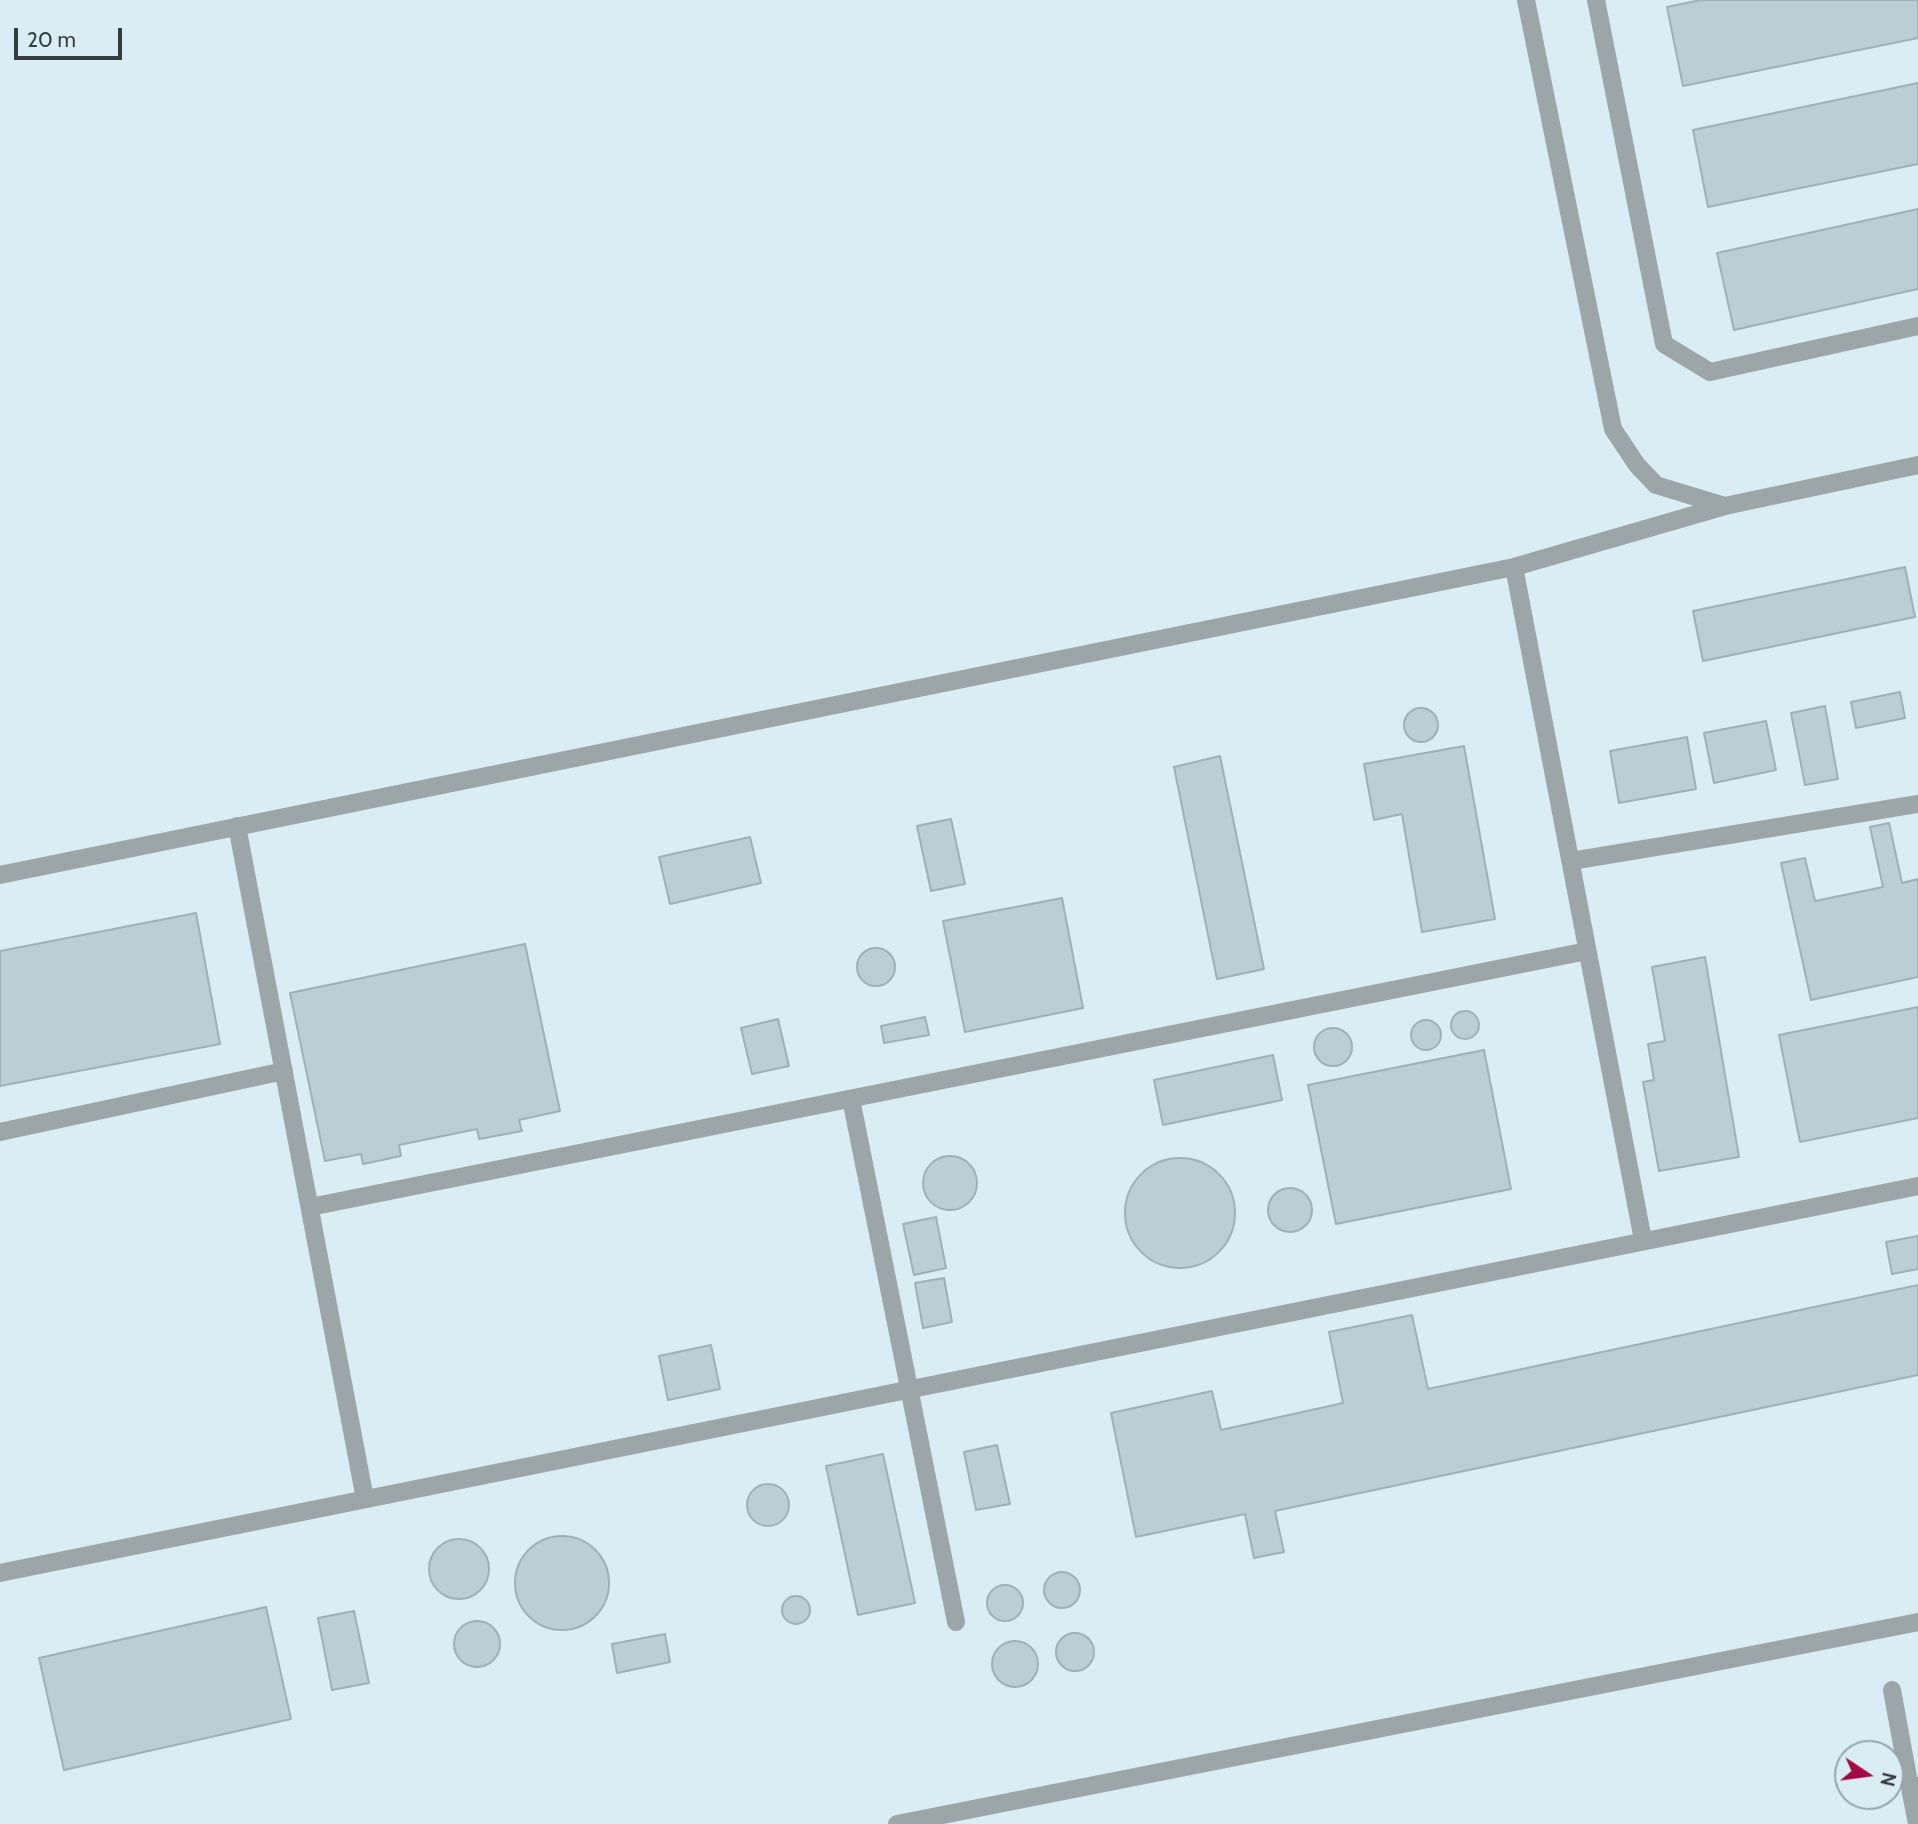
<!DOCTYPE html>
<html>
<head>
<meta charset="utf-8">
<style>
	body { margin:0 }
	#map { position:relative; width:1918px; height:1824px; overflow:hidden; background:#d8edf4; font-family:Cabin,sans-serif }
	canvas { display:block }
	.north { position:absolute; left:1834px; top:1740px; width:70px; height:70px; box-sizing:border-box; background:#d8edf4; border:2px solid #96a6ac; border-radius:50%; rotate:103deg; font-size:19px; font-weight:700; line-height:28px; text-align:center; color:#343c3f }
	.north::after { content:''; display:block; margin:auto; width:24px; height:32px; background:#a30a44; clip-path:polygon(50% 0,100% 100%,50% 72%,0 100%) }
	.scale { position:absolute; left:14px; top:28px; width:108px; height:32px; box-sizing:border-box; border:4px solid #343c3f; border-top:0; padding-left:9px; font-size:21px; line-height:24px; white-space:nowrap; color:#343c3f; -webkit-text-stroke:5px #d8edf4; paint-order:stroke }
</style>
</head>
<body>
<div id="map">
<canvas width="1918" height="1824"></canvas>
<div class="north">N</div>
<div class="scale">20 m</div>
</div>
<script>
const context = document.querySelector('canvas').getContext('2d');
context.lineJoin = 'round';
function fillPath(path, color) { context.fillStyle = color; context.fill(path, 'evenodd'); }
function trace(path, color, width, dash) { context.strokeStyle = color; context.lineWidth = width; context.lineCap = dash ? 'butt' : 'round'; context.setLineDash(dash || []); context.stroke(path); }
const building = new Path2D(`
	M1701,0H1918V38L1683,86L1667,7Z
	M1918,83V164L1708,207L1693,130Z
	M1918,209V289L1734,330L1717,253Z
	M1905,567L1915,617L1703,661L1693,611Z
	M1900,692L1905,718L1856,728L1851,702Z
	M1825,706L1838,779L1805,785L1791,713Z
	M1404 725a17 17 0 1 1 34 0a17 17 0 1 1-34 0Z
	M1766,721L1776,770L1714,783L1704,733Z
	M1687,737L1696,789L1619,803L1610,751Z
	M1464,746L1495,919L1422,932L1402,814L1374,820L1364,764Z
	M1220,756L1264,969L1217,979L1174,767Z
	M951,819L965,884L931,891L917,826Z
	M1889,823L1902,883L1918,879V977L1811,1000L1781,863L1805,858L1815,901L1883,887L1870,827Z
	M750,837L761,883L670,904L659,857Z
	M1062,898L1083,1008L965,1032L943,921Z
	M196,913L220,1044L0,1086V951Z
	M525,944L560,1111L519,1120L522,1131L479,1139L477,1129L399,1145L401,1156L363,1164L361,1154L325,1161L290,993Z
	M857 967a19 19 0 1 1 38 0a19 19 0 1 1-38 0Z
	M1705,957L1739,1157L1659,1171L1643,1082L1654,1080L1648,1044L1665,1041L1652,967Z
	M1918,1007V1118L1800,1142L1779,1035Z
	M1451 1025a14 14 0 1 1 28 0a14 14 0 1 1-28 0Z
	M925,1017L929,1035L884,1043L881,1026Z
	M778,1019L789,1066L752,1074L741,1028Z
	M1411 1035a15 15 0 1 1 30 0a15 15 0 1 1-30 0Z
	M1314 1047a19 19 0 1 1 38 0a19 19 0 1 1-38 0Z
	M1484,1050L1511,1189L1336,1224L1308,1085Z
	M1273,1055L1282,1100L1163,1125L1154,1080Z
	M923 1183a27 27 0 1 1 54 0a27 27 0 1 1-54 0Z
	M1125 1213a55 55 0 1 1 110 0a55 55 0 1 1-110 0Z
	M1268 1210a22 22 0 1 1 44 0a22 22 0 1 1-44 0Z
	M936,1217L946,1268L914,1275L903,1224Z
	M1918,1236V1269L1892,1274L1886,1242Z
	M944,1278L952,1322L923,1328L915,1283Z
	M1918,1285V1375L1275,1511L1284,1552L1254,1558L1245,1514L1136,1537L1111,1413L1212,1391L1221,1430L1343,1403L1329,1332L1412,1315L1428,1389Z
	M711,1345L720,1389L668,1400L659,1356Z
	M997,1445L1010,1504L976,1510L964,1452Z
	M883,1454L915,1603L858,1615L826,1466Z
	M747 1505a21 21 0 1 1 42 0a21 21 0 1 1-42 0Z
	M515 1583a47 47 0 1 1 94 0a47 47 0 1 1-94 0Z
	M429 1569a30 30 0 1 1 60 0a30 30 0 1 1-60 0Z
	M1044 1590a18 18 0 1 1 36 0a18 18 0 1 1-36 0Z
	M987 1603a18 18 0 1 1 36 0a18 18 0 1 1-36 0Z
	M782 1610a14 14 0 1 1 28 0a14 14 0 1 1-28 0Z
	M266,1607L291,1719L64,1770L39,1658Z
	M354,1611L369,1683L332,1690L318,1618Z
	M454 1644a23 23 0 1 1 46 0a23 23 0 1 1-46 0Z
	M1056 1652a19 19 0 1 1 38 0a19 19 0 1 1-38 0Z
	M665,1634L670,1662L617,1673L612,1644Z
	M992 1664a23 23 0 1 1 46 0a23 23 0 1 1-46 0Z`);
const minor = new Path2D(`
	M1526,0L1613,429L1637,465L1656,485L1725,506L1918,465
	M1596,0L1664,344L1710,372L1918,326
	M1514,567L1643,1240
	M237,826L365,1499
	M1571,861L1918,804
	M0,875L1514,567L1725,506
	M851,1099L956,1622
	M0,1132L284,1071
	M310,1207L1587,951
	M0,1573L1918,1186
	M1892,1690L1910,1788
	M897,1824L1918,1622
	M1917,1824L1910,1788L1918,1786`);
fillPath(building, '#bacfd5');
trace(building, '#9db1b7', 2);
trace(minor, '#9ca5a8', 18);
</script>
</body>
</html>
